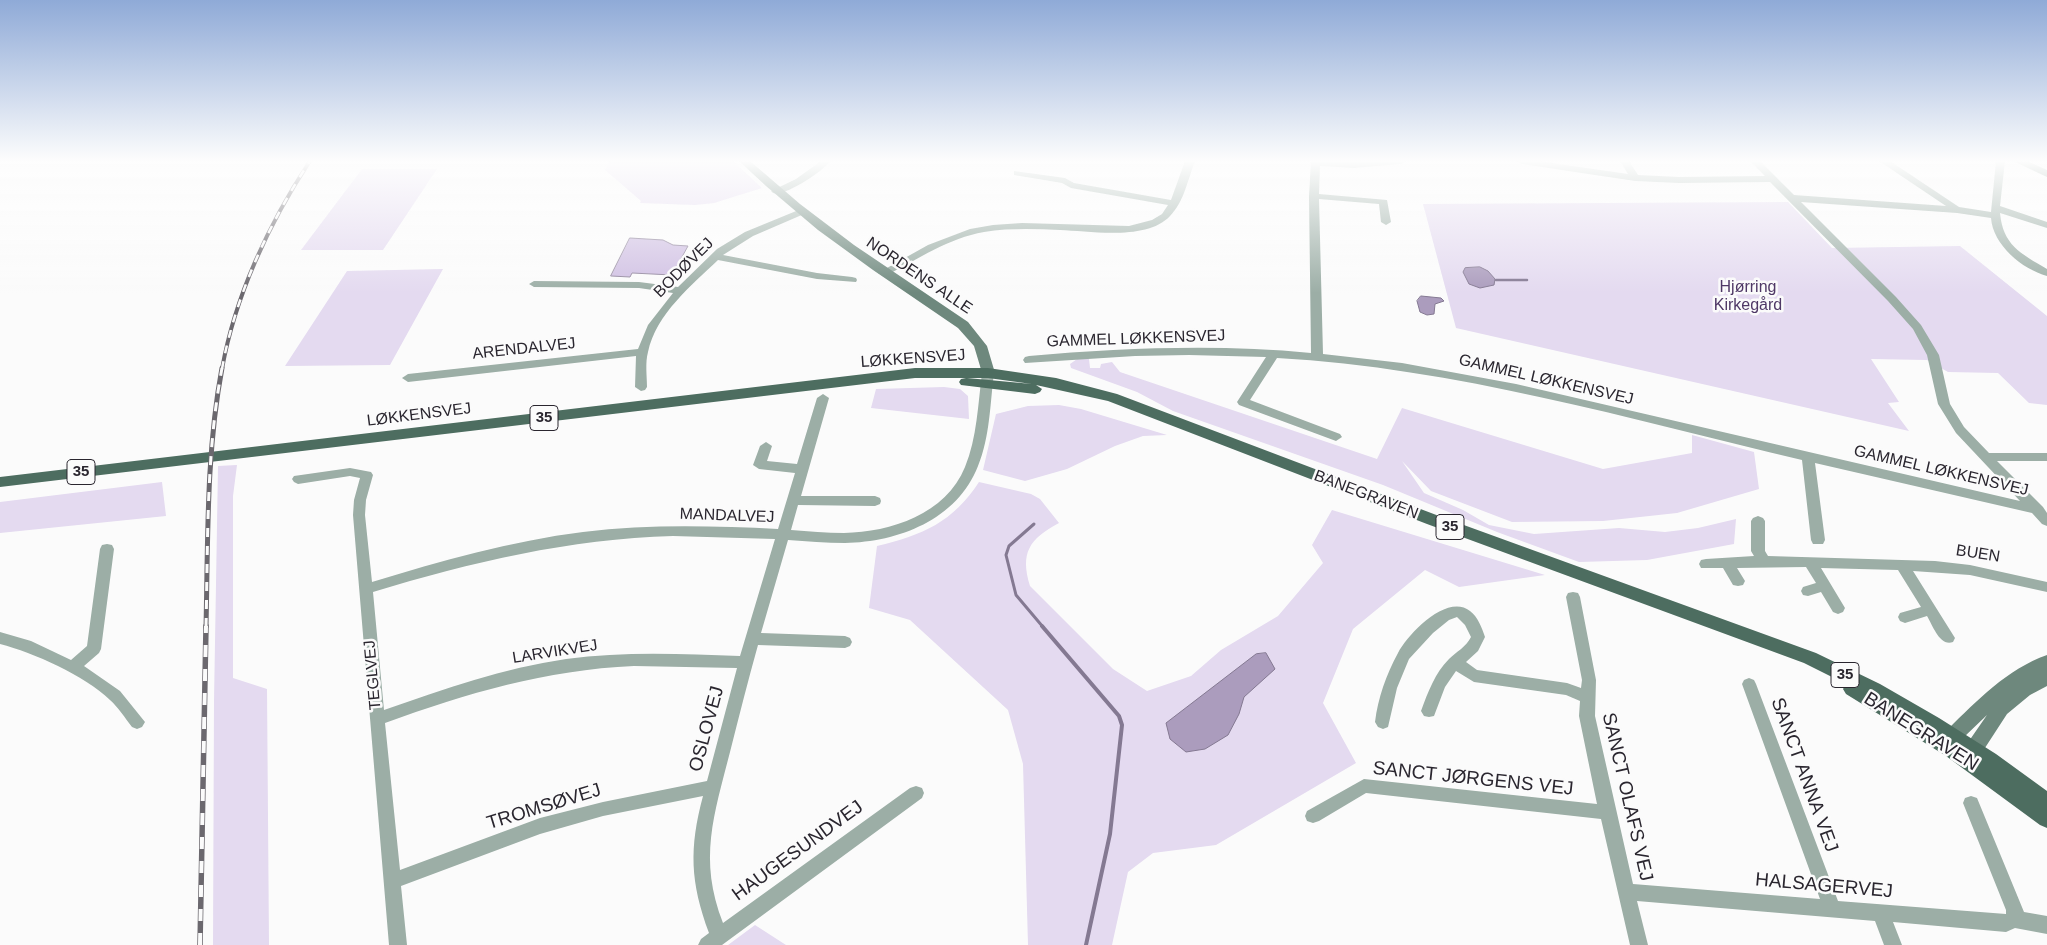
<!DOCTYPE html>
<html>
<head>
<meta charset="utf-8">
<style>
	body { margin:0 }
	canvas { display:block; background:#fbfbfb }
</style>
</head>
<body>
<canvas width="2047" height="945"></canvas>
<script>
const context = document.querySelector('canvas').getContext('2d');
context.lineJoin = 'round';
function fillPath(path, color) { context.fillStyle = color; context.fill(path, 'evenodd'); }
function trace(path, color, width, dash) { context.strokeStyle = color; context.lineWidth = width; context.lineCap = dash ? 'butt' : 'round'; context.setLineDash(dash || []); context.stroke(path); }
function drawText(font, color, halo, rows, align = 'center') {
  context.font = font + ' Arial,sans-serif'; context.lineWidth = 5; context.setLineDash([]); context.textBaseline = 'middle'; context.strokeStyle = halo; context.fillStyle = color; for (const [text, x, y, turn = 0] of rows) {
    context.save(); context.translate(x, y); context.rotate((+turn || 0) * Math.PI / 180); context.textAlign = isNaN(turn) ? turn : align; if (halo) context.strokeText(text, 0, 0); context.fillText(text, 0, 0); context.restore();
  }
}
const green = new Path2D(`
	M610,161H733L762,188L714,203L695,205L640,203L641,201L605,170Z
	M362,169H437L383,250H301Z
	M1788,202L1832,248L1960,246L2047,316V405L2029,403L1998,373L1948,372L1927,360L1871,359L1899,402L1888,403L1909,431L1456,328L1423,204Z
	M443,269L390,365L285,366L347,271Z
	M1080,357L1089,359L1090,368H1100L1101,364L1112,362L1120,372L1377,459L1402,408L1603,469L1692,453V435L1754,452L1759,489L1677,513L1603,521L1512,522L1431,491L1402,461L1424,493L1463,510L1489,525L1534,534L1619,528L1665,532L1698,528L1736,519L1734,544L1647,560L1579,562L1497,532L1383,485L1173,411L1137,392L1071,368L1070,364Z
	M944,387L960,389L968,396L969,419L871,408L876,389Z
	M1059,405L1081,409L1167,435L1143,436L1115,446L1067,469L1025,481L983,470L996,414L1028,406Z
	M237,465L233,496V678L267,689L269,945H213L214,701L218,466Z
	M162,482L166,516L0,533V502Z
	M979,482L1031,494L1040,499L1059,523C1029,539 1020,553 1030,586L1113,669L1147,691L1191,676L1221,650L1278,616L1323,563L1312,545L1332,510L1545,575L1459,587L1425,570L1353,629L1323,703L1356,763L1216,845L1153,853L1128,872L1112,945H1028L1023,764L1008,710L910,620L869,608L877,546C923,535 953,522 979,482Z
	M755,925L786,945H728Z`);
const water = new Path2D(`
	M1480,267L1488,271L1495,279L1494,285L1480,288L1469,284L1463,272L1465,268Z
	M1421,296L1441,298L1444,301L1435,304L1434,314L1427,315L1420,312L1417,301Z
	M1266,653L1275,669L1244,697L1239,714L1228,735L1205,749L1186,752L1170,739L1166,723L1256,654Z`);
const streamFar2 = new Path2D(`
	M1496,280H1527`);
const streamFar1 = new Path2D(`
	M1034,524L1009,546L1006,555L1016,595L1043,627`);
const stream = new Path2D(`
	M1042,626L1119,716L1122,725L1110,834L1086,945`);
const building = new Path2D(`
	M630,238L663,240L673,245L688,246L672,275L632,273L630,277L611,276Z`);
const street = new Path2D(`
	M821,161H831C821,172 787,196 773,193L771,191L796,179Z
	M1185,161H1195C1188,179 1184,202 1170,216C1147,241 1090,231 1060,230C1035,229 1009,228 984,232C949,238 918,259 887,275L883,276L878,273L928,245L970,229L993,225L1022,223L1129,226L1152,220L1162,214L1168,205L1071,188L1062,183L1014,175V171L1065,178L1074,183L1171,200Z
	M1311,161H1406L1401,164L1354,168L1320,166L1319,194L1387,200L1391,222L1386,225L1381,222L1379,204L1319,199L1323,354L1402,363L1516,384L2020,501L1956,433L1938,404L1927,355L1913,329L1888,301L1770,182L1679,183L1635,181L1522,164L1517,161H1538L1628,174L1620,161H1629L1638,175L1679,177L1765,176L1750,161H1760L1794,195L1946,206L1879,161H1890L1959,207L1991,212L1996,161H2005L2000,206L2047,222V228L2000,213C2003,245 2020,253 2047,269V276C2022,269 1993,245 1991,218L1957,213L1801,202L1896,297L1921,325L1939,355L1950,404L1964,427L1989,453H2047V461H1997L2043,507L2047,513V526L2042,524L2032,513L1815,463L1825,540L1823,544H1813L1811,540L1802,460C1629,419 1456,368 1277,358L1250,400L1340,434L1342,437L1336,441L1239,405L1237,402L1266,357L1189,355L1135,356L1025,363L1023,360L1025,357L1029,356C1123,348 1217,344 1311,353L1309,196Z
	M801,209L804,210V214L753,236L723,255L817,273L852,277L856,278L857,280L856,282L817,279L718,260C692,285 656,314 648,352C645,363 647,376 647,387L645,390L641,391L635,387L636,356L408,382L402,378L408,374L638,349L648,325L673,293L639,288L534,287L529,284L534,281L639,282L678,287L717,249L745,232Z
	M988,369L994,373C990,404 990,437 978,466C957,520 898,542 845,543C826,543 807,541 788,540L761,633L845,636L850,638L852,642L850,646L845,648L758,645C748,681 739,716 730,752C714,815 698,859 723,923L910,788L916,786L922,788L924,793L922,798L722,945H698L701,939L709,933C690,882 689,848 703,796L603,816L540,834L401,886L407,945H389L353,515L354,500L360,478L350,476L298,484L294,482L292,479L294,476L350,468L371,472L373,475L366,500L365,515L372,582C441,561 511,541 583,532C648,524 713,526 778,529L795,473L759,469L753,465L760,446L766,442L772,446L767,461L797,464L817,398L823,394L829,398L801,496H875L880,498L881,501L880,504L875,506L798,505L791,530C808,531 827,533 844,533C891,532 946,514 965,467C977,438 978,404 982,373ZM673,536L775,539L740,656C683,654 624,651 566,659C504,668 444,689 384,710L373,592C472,562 569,539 673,536ZM634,666L737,668L707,781L603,802L540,818L400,870L385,723C468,693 545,670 634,666Z
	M1758,516L1763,518L1765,521V551L1768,556L1935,561L1970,565L2047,582V592L1970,575L1913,571L1955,638L1953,642C1940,647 1933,626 1927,616L1905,623L1900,621L1898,617L1900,613L1921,607L1898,570L1821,568L1845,608L1843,612L1838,614L1833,612L1821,592L1808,596L1803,595L1801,591L1803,587L1816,583L1806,567L1737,568L1745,581L1743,585L1738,586L1733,585L1723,568H1701L1699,564L1701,560L1706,559L1754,556L1751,551V521L1753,518Z
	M107,544L112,545L114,549L101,649L99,653L84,666L120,691L145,722L142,727L137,729L132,727C125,718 118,707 110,700C84,675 34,653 0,644V632L31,641L71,660L87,646L100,549L102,545Z
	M1573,592L1578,593L1580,597L1596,680L1595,716L1633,884L1820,899L1742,684L1744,680L1749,678L1754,680L1756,684L1838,901L2006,914V910L1963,803L1965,798L1971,796L1977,798L2024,912L2047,916V934L2015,928L2006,932L1893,922L1902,945H1884L1875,921L1637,901L1648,945H1630L1601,819L1366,793L1319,821L1313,823L1307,821L1305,816L1307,811L1364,779L1597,804L1579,716L1580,701L1566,695L1474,682L1456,671L1445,687L1434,716L1429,717L1424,716L1421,711C1428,692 1435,673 1449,659C1456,652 1466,647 1471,637L1465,625L1457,617L1449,620L1433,633L1409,659L1397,688L1388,727L1383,729L1378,727L1375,722C1378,698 1386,675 1398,653C1408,634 1447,593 1470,611C1478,617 1482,628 1485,637L1478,651L1466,662L1477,670L1567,683L1581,688L1582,680L1566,597L1568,593Z`);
const secondary = new Path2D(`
	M739,161H750L800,204L854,245L968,322L987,346L995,373L993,376H983L974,346L958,328L873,270L818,230L766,186Z
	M2013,161H2027L2047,170V177Z
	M2047,655V686L2030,695L2007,714L1981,754L1955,759L1948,757C1944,748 1943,738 1948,729C1977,701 2007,669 2047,655ZM1987,715L1969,741H1964L1963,738Z`);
const primary = new Path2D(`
	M915,368H988L1056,378L1117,394L1439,516L1816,653L1880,684L1939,718L1996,754L2047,791V828L2040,825L1946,756L1846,694L1843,689L1846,684L1804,663L1427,524L1108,401L1036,385L1042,389L1040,392L1035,394L961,385L959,382L961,379L966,378H915L0,487V477ZM967,378H988L1032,384Z`);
const railFar2 = new Path2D(`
	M222,369C235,296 269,223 310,161`);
const railFar1 = new Path2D(`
	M206,627C208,541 206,453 222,368`);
const rail = new Path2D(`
	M200,945L206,626`);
const shields = [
	[544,418,28],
	[81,472,28],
	[1450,527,28],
	[1845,675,28]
];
const shieldNames = [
	["35",544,418],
	["35",81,472],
	["35",1450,527],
	["35",1845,675]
];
const streetNames = [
	["BODØVEJ",684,268,-45],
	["NORDENS ALLE",919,276,34],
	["GAMMEL LØKKENSVEJ",1136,339,-2],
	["ARENDALVEJ",524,349,-6],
	["LØKKENSVEJ",913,359,-4],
	["GAMMEL LØKKENSVEJ",1546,380,13],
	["LØKKENSVEJ",419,415,-7],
	["GAMMEL LØKKENSVEJ",1941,471,13],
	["BANEGRAVEN",1366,495,21],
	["MANDALVEJ",727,516,2],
	["BUEN",1978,554,9],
	["LARVIKVEJ",555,652,-9],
	["TEGLVEJ",373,675,-95]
];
const parkNames = [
	["Hjørring",1748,288],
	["Kirkegård",1748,306]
];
const nearStreetnames = [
	["OSLOVEJ",707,729,-75],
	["BANEGRAVEN",1921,732,32],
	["SANCT ANNA VEJ",1804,775,70],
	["SANCT JØRGENS VEJ",1473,779,6],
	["SANCT OLAFS VEJ",1627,797,77],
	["TROMSØVEJ",544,807,-17],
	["HAUGESUNDVEJ",798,851,-36],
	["HALSAGERVEJ",1824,886,5]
];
fillPath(green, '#e4daf0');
fillPath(water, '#ab9cbd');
trace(water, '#847992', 1);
trace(streamFar2, '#847992', 2.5);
trace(streamFar1, '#847992', 3);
trace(stream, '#847992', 4);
fillPath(building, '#d0c0e3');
trace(building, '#93889f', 1);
fillPath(street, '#9caea6');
fillPath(secondary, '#6e887d');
fillPath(primary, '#4d6d60');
trace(railFar2, '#6b686e', 4);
trace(railFar1, '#6b686e', 5);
trace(rail, '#6b686e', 5.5);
trace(railFar2, '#fbfbfb', 2.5, [8]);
trace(railFar1, '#fbfbfb', 3, [9]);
trace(rail, '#fbfbfb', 4, [12]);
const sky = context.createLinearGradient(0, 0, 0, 293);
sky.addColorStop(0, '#8faad7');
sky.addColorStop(0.55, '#fdfdfd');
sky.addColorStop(1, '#fdfdfd00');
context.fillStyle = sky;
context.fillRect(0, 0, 2047, 293);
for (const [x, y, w] of shields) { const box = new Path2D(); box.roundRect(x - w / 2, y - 12.5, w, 25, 4); context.fillStyle = '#fbfbfb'; context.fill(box); trace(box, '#2a262f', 1); }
drawText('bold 15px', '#2a262f', null, shieldNames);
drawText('16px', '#2a262f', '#fbfbfb', streetNames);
drawText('16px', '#4f3866', '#fbfbfb', parkNames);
drawText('19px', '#2a262f', '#fbfbfb', nearStreetnames);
</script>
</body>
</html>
